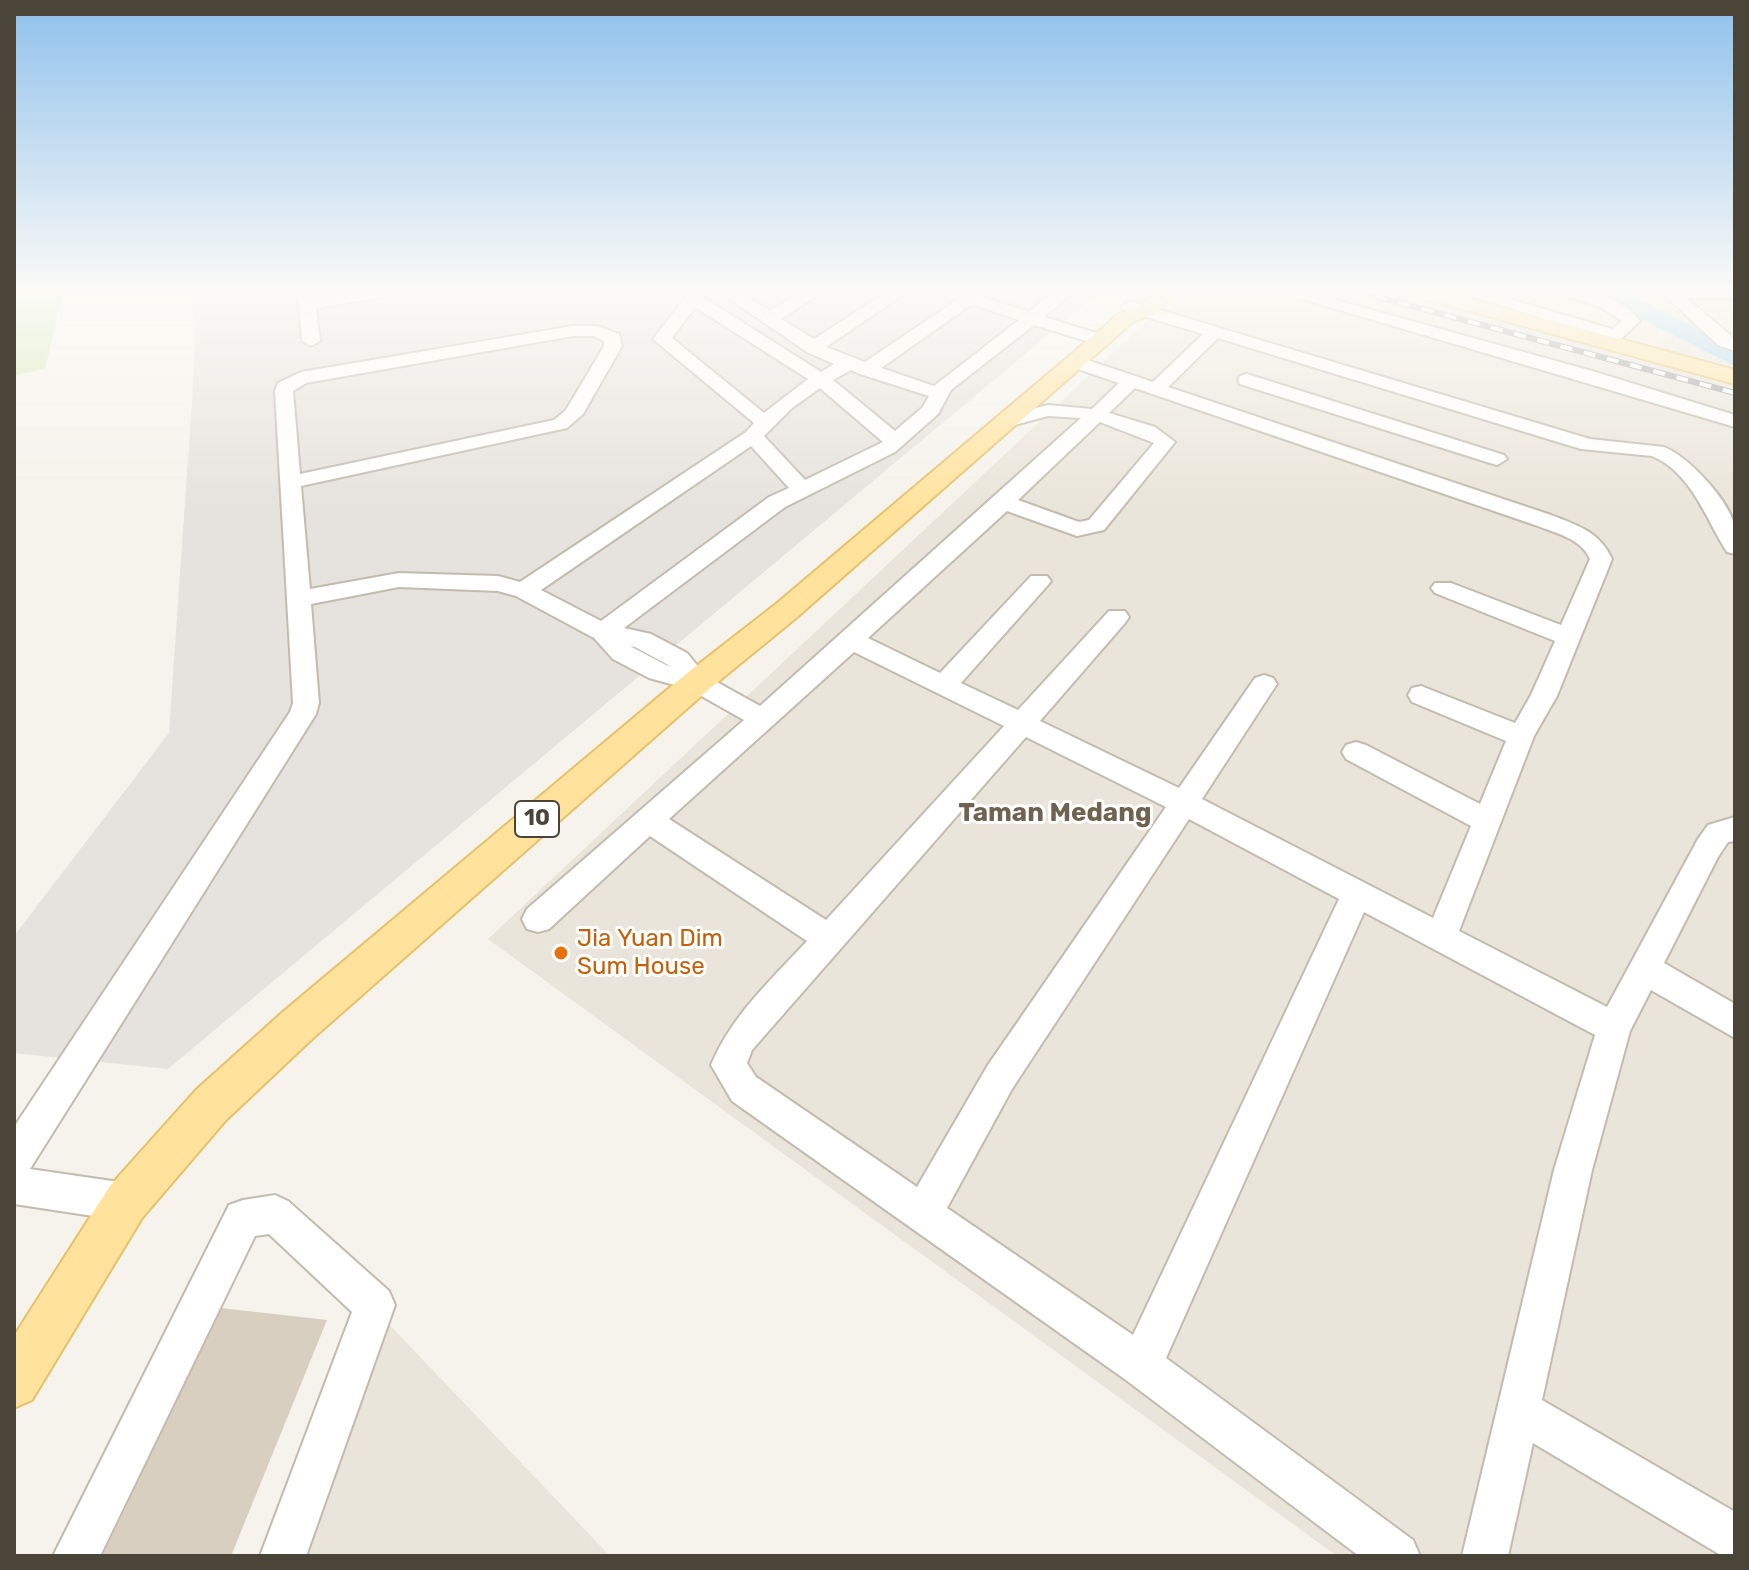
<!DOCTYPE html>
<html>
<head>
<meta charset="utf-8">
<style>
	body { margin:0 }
	#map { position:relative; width:1749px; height:1570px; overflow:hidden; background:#f6f3ec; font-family:Rubik,sans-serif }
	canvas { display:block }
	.frame { position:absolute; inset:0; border:16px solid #4b4439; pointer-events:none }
</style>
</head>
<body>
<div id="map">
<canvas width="1749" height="1570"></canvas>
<div class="frame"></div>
</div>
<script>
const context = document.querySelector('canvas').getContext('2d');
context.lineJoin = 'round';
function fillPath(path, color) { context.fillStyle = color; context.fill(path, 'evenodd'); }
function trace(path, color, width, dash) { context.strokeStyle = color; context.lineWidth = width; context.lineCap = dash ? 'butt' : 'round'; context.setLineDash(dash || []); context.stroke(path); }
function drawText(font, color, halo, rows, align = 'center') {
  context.font = font + ' Rubik,sans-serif'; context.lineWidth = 6; context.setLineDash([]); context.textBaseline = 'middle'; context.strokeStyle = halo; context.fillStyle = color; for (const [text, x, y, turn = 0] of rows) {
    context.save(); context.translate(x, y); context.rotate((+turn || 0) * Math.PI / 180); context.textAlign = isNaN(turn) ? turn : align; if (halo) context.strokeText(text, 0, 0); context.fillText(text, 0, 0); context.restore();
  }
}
const residential = new Path2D(`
	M1180,290H1735V1556H1337L488,939Z
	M383,1318L610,1556H296Z`);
const commercial = new Path2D(`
	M1436,290H1566L1610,302L1665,334L1657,350Z`);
const industrial = new Path2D(`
	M196,290H1102L168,1069L14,1053V936L169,733L193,387Z`);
const green = new Path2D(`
	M14,290H64L45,369L14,375Z`);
const river = new Path2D(`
	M1583,290H1617L1632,296L1735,348V366L1616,306L1586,295Z`);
const building = new Path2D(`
	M221,1308L327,1320L231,1556H102Z`);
const minor = new Path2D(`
	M298,290H314L315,298L361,290H402L394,295L316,308L320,341L311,346L302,341Z
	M683,290H699L701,296L821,372L834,364L807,352L717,290H737L770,311L805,290H825L781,319L814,339L890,290H910L826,347L865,362L957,300L935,290H988L982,297L1029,312L1057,290H1076L1044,317L1106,336L1109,340L1100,345L1034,325L951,390L938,414L895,452L785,507L624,628L651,634L687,653L706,676L760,706L1081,418L1048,416L1007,427L997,421L1000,417L1048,405L1092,409L1119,383L1069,366L1066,362L1069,358H1081L1153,382L1203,334L1124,310L1122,306L1130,301L1590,439L1664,447C1688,456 1731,502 1735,528C1736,536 1735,546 1735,554L1727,552C1705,518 1692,473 1652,456L1581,449L1218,338L1168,387L1551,515C1577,525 1600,532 1612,559L1557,696L1534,736L1459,931L1607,1007L1698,839L1708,825L1735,817V841L1728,842L1718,857L1664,963L1735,1004V1038L1651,990L1630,1031L1592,1170L1542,1400L1735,1512V1556L1719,1554L1533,1443L1508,1556H1462L1554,1170L1595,1035L1364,912L1166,1358L1413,1540L1420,1556H1359L1126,1380L732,1101L711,1065C732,1015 770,981 807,941L650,836L549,929L538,932L527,929L522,919L527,909L744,720L689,689L649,678L613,659L594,638L516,596L498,591L399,587L311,604L319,703L316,714L30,1169L126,1183L139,1189L145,1202L139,1215L126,1221L14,1204V1127L290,712L293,703L275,391L278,383L301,372L573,326H597L619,334L622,346L583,414L567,428L301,486L310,589L399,573L498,576L520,582L746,432L754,423L653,339L685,298ZM972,304L1019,320L934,386L881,368ZM695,307L808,379L764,413L672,338ZM573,336H594L604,341V346L566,410L554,420L300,474L293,391L306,383ZM851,370L860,374L929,396L923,407L895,431L833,380ZM820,388L883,442L805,480L764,436L792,408ZM1135,388L1535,525C1555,533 1581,538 1590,559L1561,625L1451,583H1435L1431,588L1435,593L1555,641L1531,695L1515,723L1421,686L1412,688L1408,695L1412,702L1506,741L1480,804L1366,745L1356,742L1346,745L1342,752L1346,759L1471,826L1433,918L1202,799L1273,690L1277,684L1273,678L1264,675L1255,678L1179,788L1040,721L1125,623L1129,617L1125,611H1109L1018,710L961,683L1047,586L1051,581L1047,576H1031L940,673L868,638L1007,511L1077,536L1104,530L1175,442L1155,427L1109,413ZM1100,422L1154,443L1089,520L1079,522L1018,500ZM751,446L789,488L769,497L601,621L541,590ZM630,646L635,647L670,666L666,665ZM854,652L1004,726L826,920L669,819ZM1026,737L1166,807L988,1065L917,1187L756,1077L747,1063L752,1050ZM1189,819L1339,899L1133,1335L947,1208L1012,1089Z
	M1272,290H1300L1592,371L1735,415V427Z
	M1452,290H1479L1612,329L1622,321L1601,307L1548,290C1581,290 1618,292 1640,321L1612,347L1606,348L1597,343L1602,337Z
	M1659,290H1735V298H1686L1735,339V351L1718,345Z
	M1247,374L1504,455L1507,459L1497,465L1490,463L1240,384L1238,380L1240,376Z
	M275,1195L288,1201L389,1291L395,1305L306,1556H260L352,1312L269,1234L255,1236L100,1556H53L229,1205L243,1200Z`);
const major = new Path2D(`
	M1158,290H1180L1153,315L1134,321L796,618L708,690L312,1039L226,1120L142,1218L32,1400L14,1408V1336L110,1186L196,1090L284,1011L686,674L776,604L1120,313L1139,307Z
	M1404,290H1438L1735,370V384L1407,294Z`);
const rail = new Path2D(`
	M1352,290L1735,393`);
const markers = [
	[561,953,8,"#e8710a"]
];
const shields = [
	[537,819,44]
];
const shieldNames = [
	["10",537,819]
];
const foodNames = [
	["Jia Yuan Dim",577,939],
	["Sum House",577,967]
];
const neighbourhoodNames = [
	["Taman Medang",1055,813]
];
fillPath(residential, '#eae5da');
fillPath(commercial, '#f7ead8');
fillPath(industrial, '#e6e2dd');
fillPath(green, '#d2eab5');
fillPath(river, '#a9d4f2');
fillPath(building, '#d8cfc1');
trace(minor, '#c2bbae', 4);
trace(major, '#e6c16a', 4);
fillPath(minor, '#fff');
fillPath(major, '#ffe39c');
trace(rail, '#9a9a9a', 6);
trace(rail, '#fff', 4, [12]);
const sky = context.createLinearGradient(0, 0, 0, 510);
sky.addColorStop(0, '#8fc1ec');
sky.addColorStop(0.57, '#fbfaf6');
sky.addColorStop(1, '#fbfaf600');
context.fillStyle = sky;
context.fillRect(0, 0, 1749, 510);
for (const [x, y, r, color] of markers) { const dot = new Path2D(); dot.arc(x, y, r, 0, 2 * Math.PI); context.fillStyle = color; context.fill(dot); trace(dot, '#fff', 3); }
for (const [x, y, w] of shields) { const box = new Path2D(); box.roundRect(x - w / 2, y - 18, w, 36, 6); context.fillStyle = '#fff'; context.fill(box); trace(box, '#4b4439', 2); }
drawText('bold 22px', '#4b4439', null, shieldNames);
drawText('24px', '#c56008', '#fff', foodNames, 'left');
drawText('bold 26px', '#6e6250', '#fff', neighbourhoodNames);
</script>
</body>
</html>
